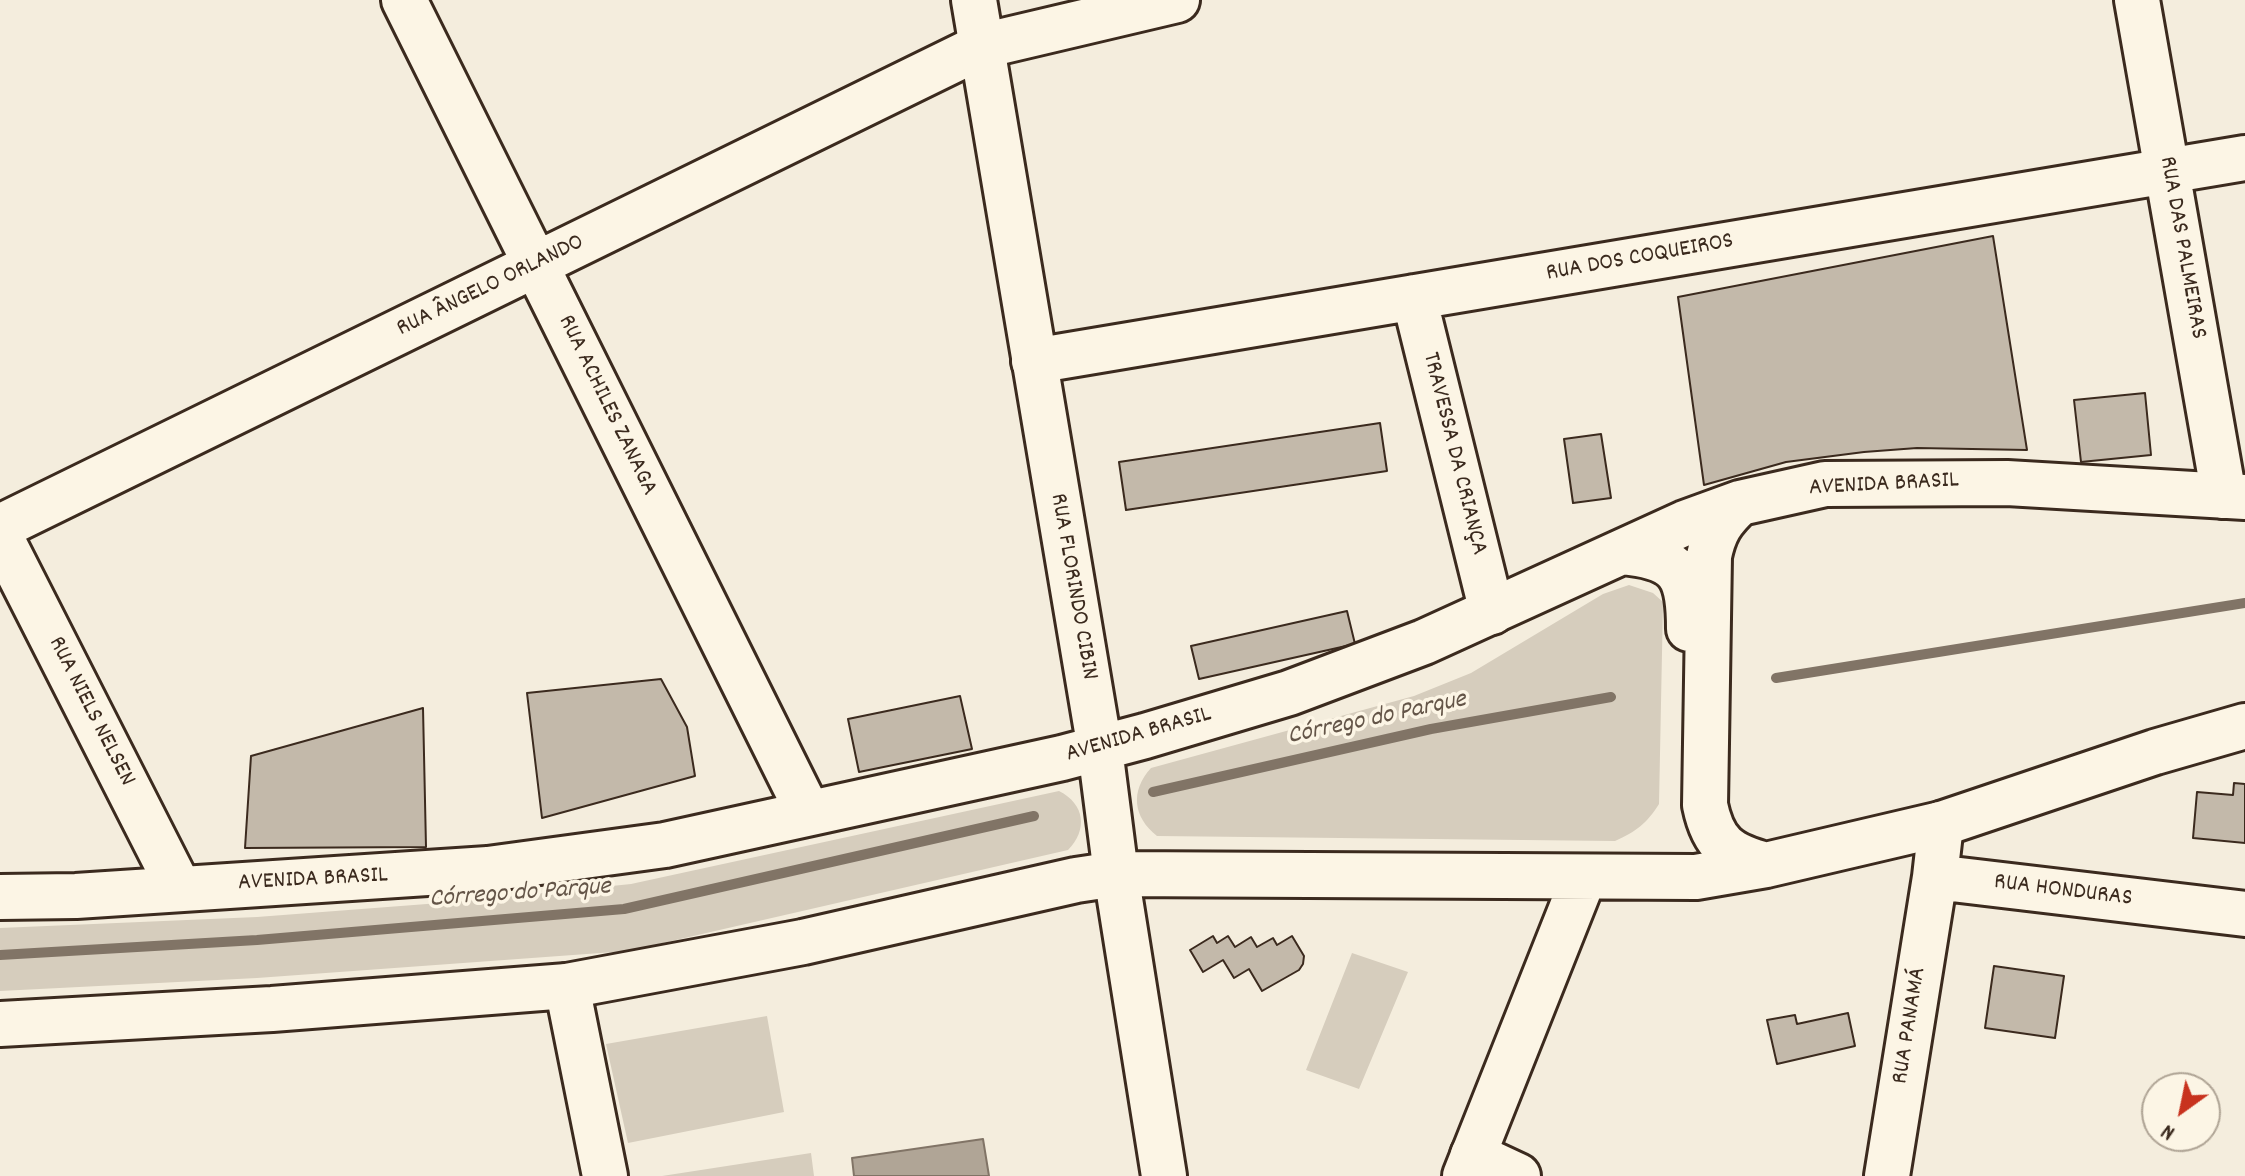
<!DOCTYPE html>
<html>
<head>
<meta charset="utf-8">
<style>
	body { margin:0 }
	#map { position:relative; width:2245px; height:1176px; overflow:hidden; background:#f4eddd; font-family:Dekko,sans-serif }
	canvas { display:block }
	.north { position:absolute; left:2141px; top:1072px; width:80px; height:80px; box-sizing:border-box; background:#fcf5e5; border:2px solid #afa495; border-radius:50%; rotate:213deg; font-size:22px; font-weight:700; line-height:32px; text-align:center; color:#3b2a1e }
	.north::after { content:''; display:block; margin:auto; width:28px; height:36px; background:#c8321e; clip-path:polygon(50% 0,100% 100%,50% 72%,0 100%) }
</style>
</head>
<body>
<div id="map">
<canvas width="2245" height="1176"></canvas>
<div class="north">N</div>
</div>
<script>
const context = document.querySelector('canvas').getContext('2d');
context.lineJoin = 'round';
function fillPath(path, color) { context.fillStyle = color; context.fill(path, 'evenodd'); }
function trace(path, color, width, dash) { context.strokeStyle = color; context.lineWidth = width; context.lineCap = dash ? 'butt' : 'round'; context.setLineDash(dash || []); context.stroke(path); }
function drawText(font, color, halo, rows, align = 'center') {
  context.font = font + ' Dekko,sans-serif'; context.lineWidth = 7; context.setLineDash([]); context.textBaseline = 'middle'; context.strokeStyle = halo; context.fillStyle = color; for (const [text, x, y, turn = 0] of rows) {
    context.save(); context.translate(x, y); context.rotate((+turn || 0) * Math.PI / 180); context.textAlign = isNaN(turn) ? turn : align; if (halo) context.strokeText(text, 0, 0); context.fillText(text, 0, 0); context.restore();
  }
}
const green = new Path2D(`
	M1629,585L1653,593L1663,602L1659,804C1647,823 1636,832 1615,841L1157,836C1133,817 1130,791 1151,768L1414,696L1471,673L1603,594Z
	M1059,791C1085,804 1088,830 1068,850L628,951L257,978L0,991V928L257,917L466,901L631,884Z
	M1352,953L1408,972L1359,1089L1306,1070Z
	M767,1016L784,1112L628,1143L606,1044Z
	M811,1153L814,1176H662Z`);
const water = new Path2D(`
	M983,1139L989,1176H854L852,1158Z`);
const stream = new Path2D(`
	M1776,678L2245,603
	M1153,792L1431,729L1611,697
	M0,955L257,940L624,909L1034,816`);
const building = new Path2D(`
	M1993,236L2027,450L1917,448L1864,452L1786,462L1704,485L1678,297Z
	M2145,393L2151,455L2081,462L2074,400Z
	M1380,423L1387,471L1126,510L1119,462Z
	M1601,434L1611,498L1573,503L1564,439Z
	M1347,611L1355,644L1199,679L1191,646Z
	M661,679L687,727L695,776L542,818L527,693Z
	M960,696L972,749L859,772L848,719Z
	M423,708L426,847L245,848L251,756Z
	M2234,783L2245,784V843L2193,838L2197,792L2233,795Z
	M1213,936L1217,943L1228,936L1235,947L1251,937L1257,947L1273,938L1277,945L1292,936L1304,956L1303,964L1299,970L1262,991L1249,969L1234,978L1223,960L1203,972L1190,950Z
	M1994,966L2064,976L2055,1038L1985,1028Z
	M1848,1013L1855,1046L1777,1064L1767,1020L1795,1015L1797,1024Z`);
const minor = new Path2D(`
	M404,0L808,812
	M2137,0L2224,496
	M1414,297L1492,612
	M1034,361L2245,158
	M0,527L982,46L1177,0
	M0,536L179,888
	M1941,824L1935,877L2245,914
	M567,986L605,1176
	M1473,1155L1518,1176
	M1887,1176L1935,877`);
const major = new Path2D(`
	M974,0L1100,749L1116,874L1164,1176
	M1740,503C1721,520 1714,532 1709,556L1705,805C1713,844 1728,855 1766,865
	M1623,552C1680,558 1689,574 1689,629
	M0,897L76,896L488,869L665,845L1062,758L1145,736L1289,693L1424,642L1685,523L1740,503L1825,484L2007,483L2245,497
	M0,1024L272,1009L567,986L803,942L1076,880L1116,874L1696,877L1766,865L1941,824L2155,752L2245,726
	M1465,1176L1584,877`);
const streetNames = [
	["RUA DAS PALMEIRAS",2181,248,80],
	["RUA DOS COQUEIROS",1640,259,-10],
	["RUA ÂNGELO ORLANDO",491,287,-26],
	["RUA ACHILES ZANAGA",606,406,64],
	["TRAVESSA DA CRIANÇA",1453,454,76],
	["AVENIDA BRASIL",1884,486,-3],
	["RUA FLORINDO CIBIN",1072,587,80],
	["RUA NIELS NELSEN",90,712,63],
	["AVENIDA BRASIL",1139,736,-16],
	["AVENIDA BRASIL",313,881,-3],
	["RUA HONDURAS",2063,892,7],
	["RUA PANAMÁ",1911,1026,-81]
];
const waterNames = [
	["Córrego do Parque",1377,720,-12],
	["Córrego do Parque",520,895,-4]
];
fillPath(green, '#d6cdbd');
fillPath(water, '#b0a596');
trace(water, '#817466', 2);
trace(stream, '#817466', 10);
fillPath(building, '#c3b9aa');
trace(building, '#3b2a1e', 2);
trace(minor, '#3b2a1e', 50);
trace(major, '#3b2a1e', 50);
trace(minor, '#fcf5e5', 44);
trace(major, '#fcf5e5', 44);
drawText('24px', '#3b2a1e', '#fcf5e5', streetNames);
drawText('italic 26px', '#645548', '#fcf5e5', waterNames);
</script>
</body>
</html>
